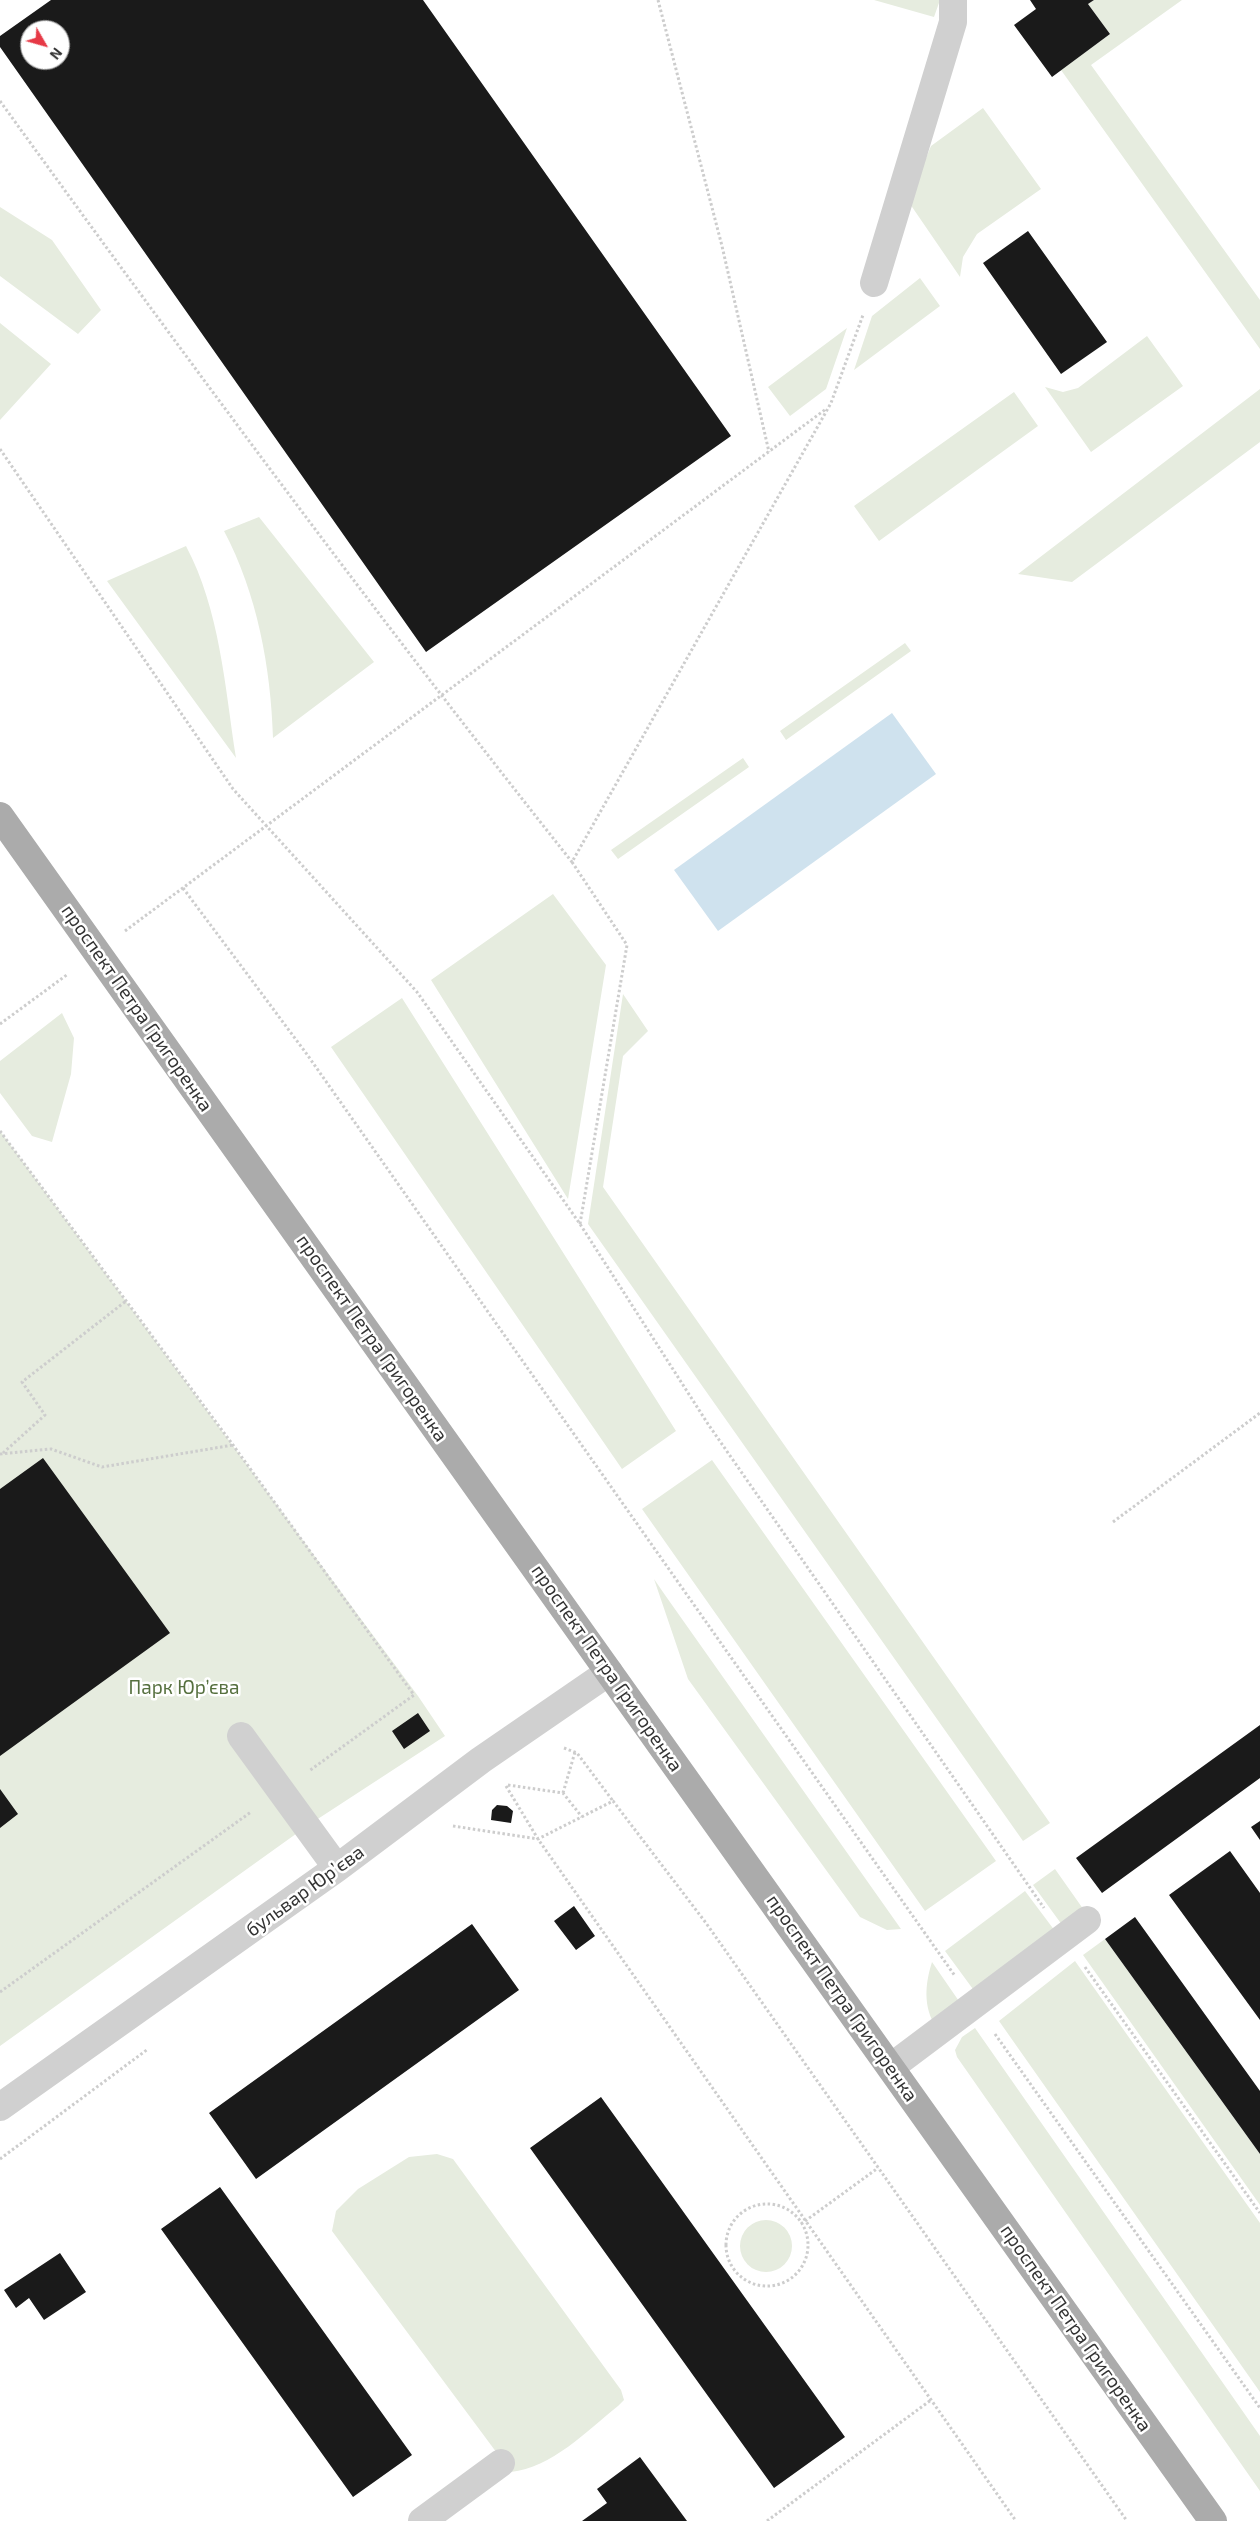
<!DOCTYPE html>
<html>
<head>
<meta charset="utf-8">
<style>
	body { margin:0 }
	#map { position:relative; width:1260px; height:2521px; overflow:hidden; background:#fff; font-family:"Exo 2",sans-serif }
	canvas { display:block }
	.north { position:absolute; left:20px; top:20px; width:50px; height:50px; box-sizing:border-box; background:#fff; border:1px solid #adadad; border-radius:50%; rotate:128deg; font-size:14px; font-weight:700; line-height:20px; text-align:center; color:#333 }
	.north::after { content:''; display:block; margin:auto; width:18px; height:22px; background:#e63946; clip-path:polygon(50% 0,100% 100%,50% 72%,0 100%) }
</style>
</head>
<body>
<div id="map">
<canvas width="1260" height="2521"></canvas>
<div class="north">N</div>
</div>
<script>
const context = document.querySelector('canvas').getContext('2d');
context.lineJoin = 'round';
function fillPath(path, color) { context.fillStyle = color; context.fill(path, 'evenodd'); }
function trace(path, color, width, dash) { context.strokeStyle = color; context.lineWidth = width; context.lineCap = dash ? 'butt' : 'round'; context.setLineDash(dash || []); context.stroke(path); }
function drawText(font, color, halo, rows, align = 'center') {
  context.font = font + ' "Exo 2",sans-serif'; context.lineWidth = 5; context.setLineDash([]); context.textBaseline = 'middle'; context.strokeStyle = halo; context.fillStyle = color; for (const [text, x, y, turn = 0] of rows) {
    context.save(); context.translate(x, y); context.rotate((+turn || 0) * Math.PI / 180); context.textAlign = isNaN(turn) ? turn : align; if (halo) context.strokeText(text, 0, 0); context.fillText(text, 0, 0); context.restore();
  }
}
const green = new Path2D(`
	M874,0H940L934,17Z
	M1094,0H1182L1091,65L1260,300V349L1061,70L1110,34L1088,4Z
	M983,108L1041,189L977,234L963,257L960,277L908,201L931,146Z
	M0,207L52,240L101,310L78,334L0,276Z
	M920,278L940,306L854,370L872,316Z
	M0,323L51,364L0,420Z
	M847,328L826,389L790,416L768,387Z
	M1147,336L1183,386L1091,452L1045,387L1063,392L1078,388Z
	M1260,389V442L1072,582L1018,574Z
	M1014,392L1038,426L879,541L854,506Z
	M259,517L374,662L273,738C271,668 257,593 224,531Z
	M186,546C220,610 225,687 236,758L107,581Z
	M905,643L911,651L786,740L780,731Z
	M743,758L749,767L618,859L611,850Z
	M553,894L606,965L568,1199L431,980Z
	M623,994L648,1031L623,1056L603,1187L1050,1823L1023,1841L588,1224Z
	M402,998L676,1431L622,1469L331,1047Z
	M62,1013L74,1038L71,1074L52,1142L32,1136L0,1093V1061Z
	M0,1131L418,1696L445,1736L307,1826L0,2046Z
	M712,1460L996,1861L925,1911L642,1509Z
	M654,1579L665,1595L901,1929L887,1930L860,1917L688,1679Z
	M1055,1869L1086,1913L1065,1929L1033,1885Z
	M1025,1891L1058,1935L978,1996L945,1951Z
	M1105,1939L1260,2154V2205L1083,1955Z
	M1075,1961L1260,2223V2392L999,2021Z
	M932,1962L963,2007L936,2027C923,2007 925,1984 932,1962Z
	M975,2028L1260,2436V2491L957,2057L955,2050L962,2037Z
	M437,2154L453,2159L621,2390L624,2400L618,2406C587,2431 551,2468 511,2472L332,2231L336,2211L358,2189L409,2157Z
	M740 2246a26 26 0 1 1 52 0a26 26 0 1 1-52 0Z`);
const water = new Path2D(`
	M892,713L936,774L718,931L674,870Z`);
const building = new Path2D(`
	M51,0H423L731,436L426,652L0,47V36ZM30,30H60V60H30Z
	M1030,0H1094L1088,4L1110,34L1052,77L1014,25L1036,9Z
	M1028,231L1107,342L1061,374L983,263Z
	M43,1458L170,1633L0,1756V1489Z
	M418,1713L430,1731L404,1749L392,1731Z
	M1260,1725V1778L1102,1893L1076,1858Z
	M0,1789L18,1814L0,1828Z
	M497,1805L507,1806L513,1811L511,1823L491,1820L492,1810Z
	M1260,1821V1840L1251,1827Z
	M1230,1851L1260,1893V2020L1169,1895Z
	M574,1906L595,1936L576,1950L554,1921Z
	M1135,1917L1260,2091V2154L1105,1939Z
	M472,1924L519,1990L256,2179L209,2113Z
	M601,2097L845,2437L774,2488L530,2148Z
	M220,2187L412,2455L353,2497L161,2229Z
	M60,2253L86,2292L44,2320L29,2298L16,2308L4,2290Z
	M640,2457L687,2521H582L607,2503L597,2489Z`);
const path = new Path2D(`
	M658,0L722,246L769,452
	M0,101C186,358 375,614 572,862
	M0,449L233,789L417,992L580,1224L708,1424L1044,1908
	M183,888L306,1053L955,1976
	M125,931L826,409
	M0,1024L68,974
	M0,1131L233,1445L414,1695L309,1771
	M580,1224L627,945L572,862L831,403L863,315
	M3,1453L45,1415L22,1382L126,1301
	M0,1454L51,1449L102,1467L233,1445
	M1113,1522L1260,1413
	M564,1748L577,1753L613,1801
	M508,1785L563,1793L582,1817
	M506,1786L538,1839L1016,2521
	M563,1793L575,1752
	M453,1826L538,1839L613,1801L706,1923L1127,2521
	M1085,1967L1260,2213
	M0,1992L251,1812
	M995,2034L1260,2408
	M0,2159L148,2049
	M726 2245a41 41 0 1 1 82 0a41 41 0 1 1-82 0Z
	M801,2224L878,2168
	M767,2521L931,2400`);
const minor = new Path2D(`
	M874,283L953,22V0
	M241,1736L337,1868
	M891,2067L1087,1920
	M0,2107L337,1868L481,1760L609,1672
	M422,2521L501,2463`);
const major = new Path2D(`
	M0,816L1213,2521`);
const streetNames = [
	["проспект Петра Григоренка",137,1008,55],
	["проспект Петра Григоренка",372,1338,55],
	["проспект Петра Григоренка",607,1668,55],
	["бульвар Юрʼєва",305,1891,-36],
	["проспект Петра Григоренка",842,1998,55],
	["проспект Петра Григоренка",1076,2328,55]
];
const parkNames = [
	["Парк Юр’єва",184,1688]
];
fillPath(green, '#e6ecdf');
fillPath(water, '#cfe2ee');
fillPath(building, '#1a1a1a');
trace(path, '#cdcdcd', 3, [2.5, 2.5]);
trace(minor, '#d0d0d0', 28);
trace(major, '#ababab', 28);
drawText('19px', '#333', '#fff', streetNames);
drawText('19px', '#56703f', '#fff', parkNames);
</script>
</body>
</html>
